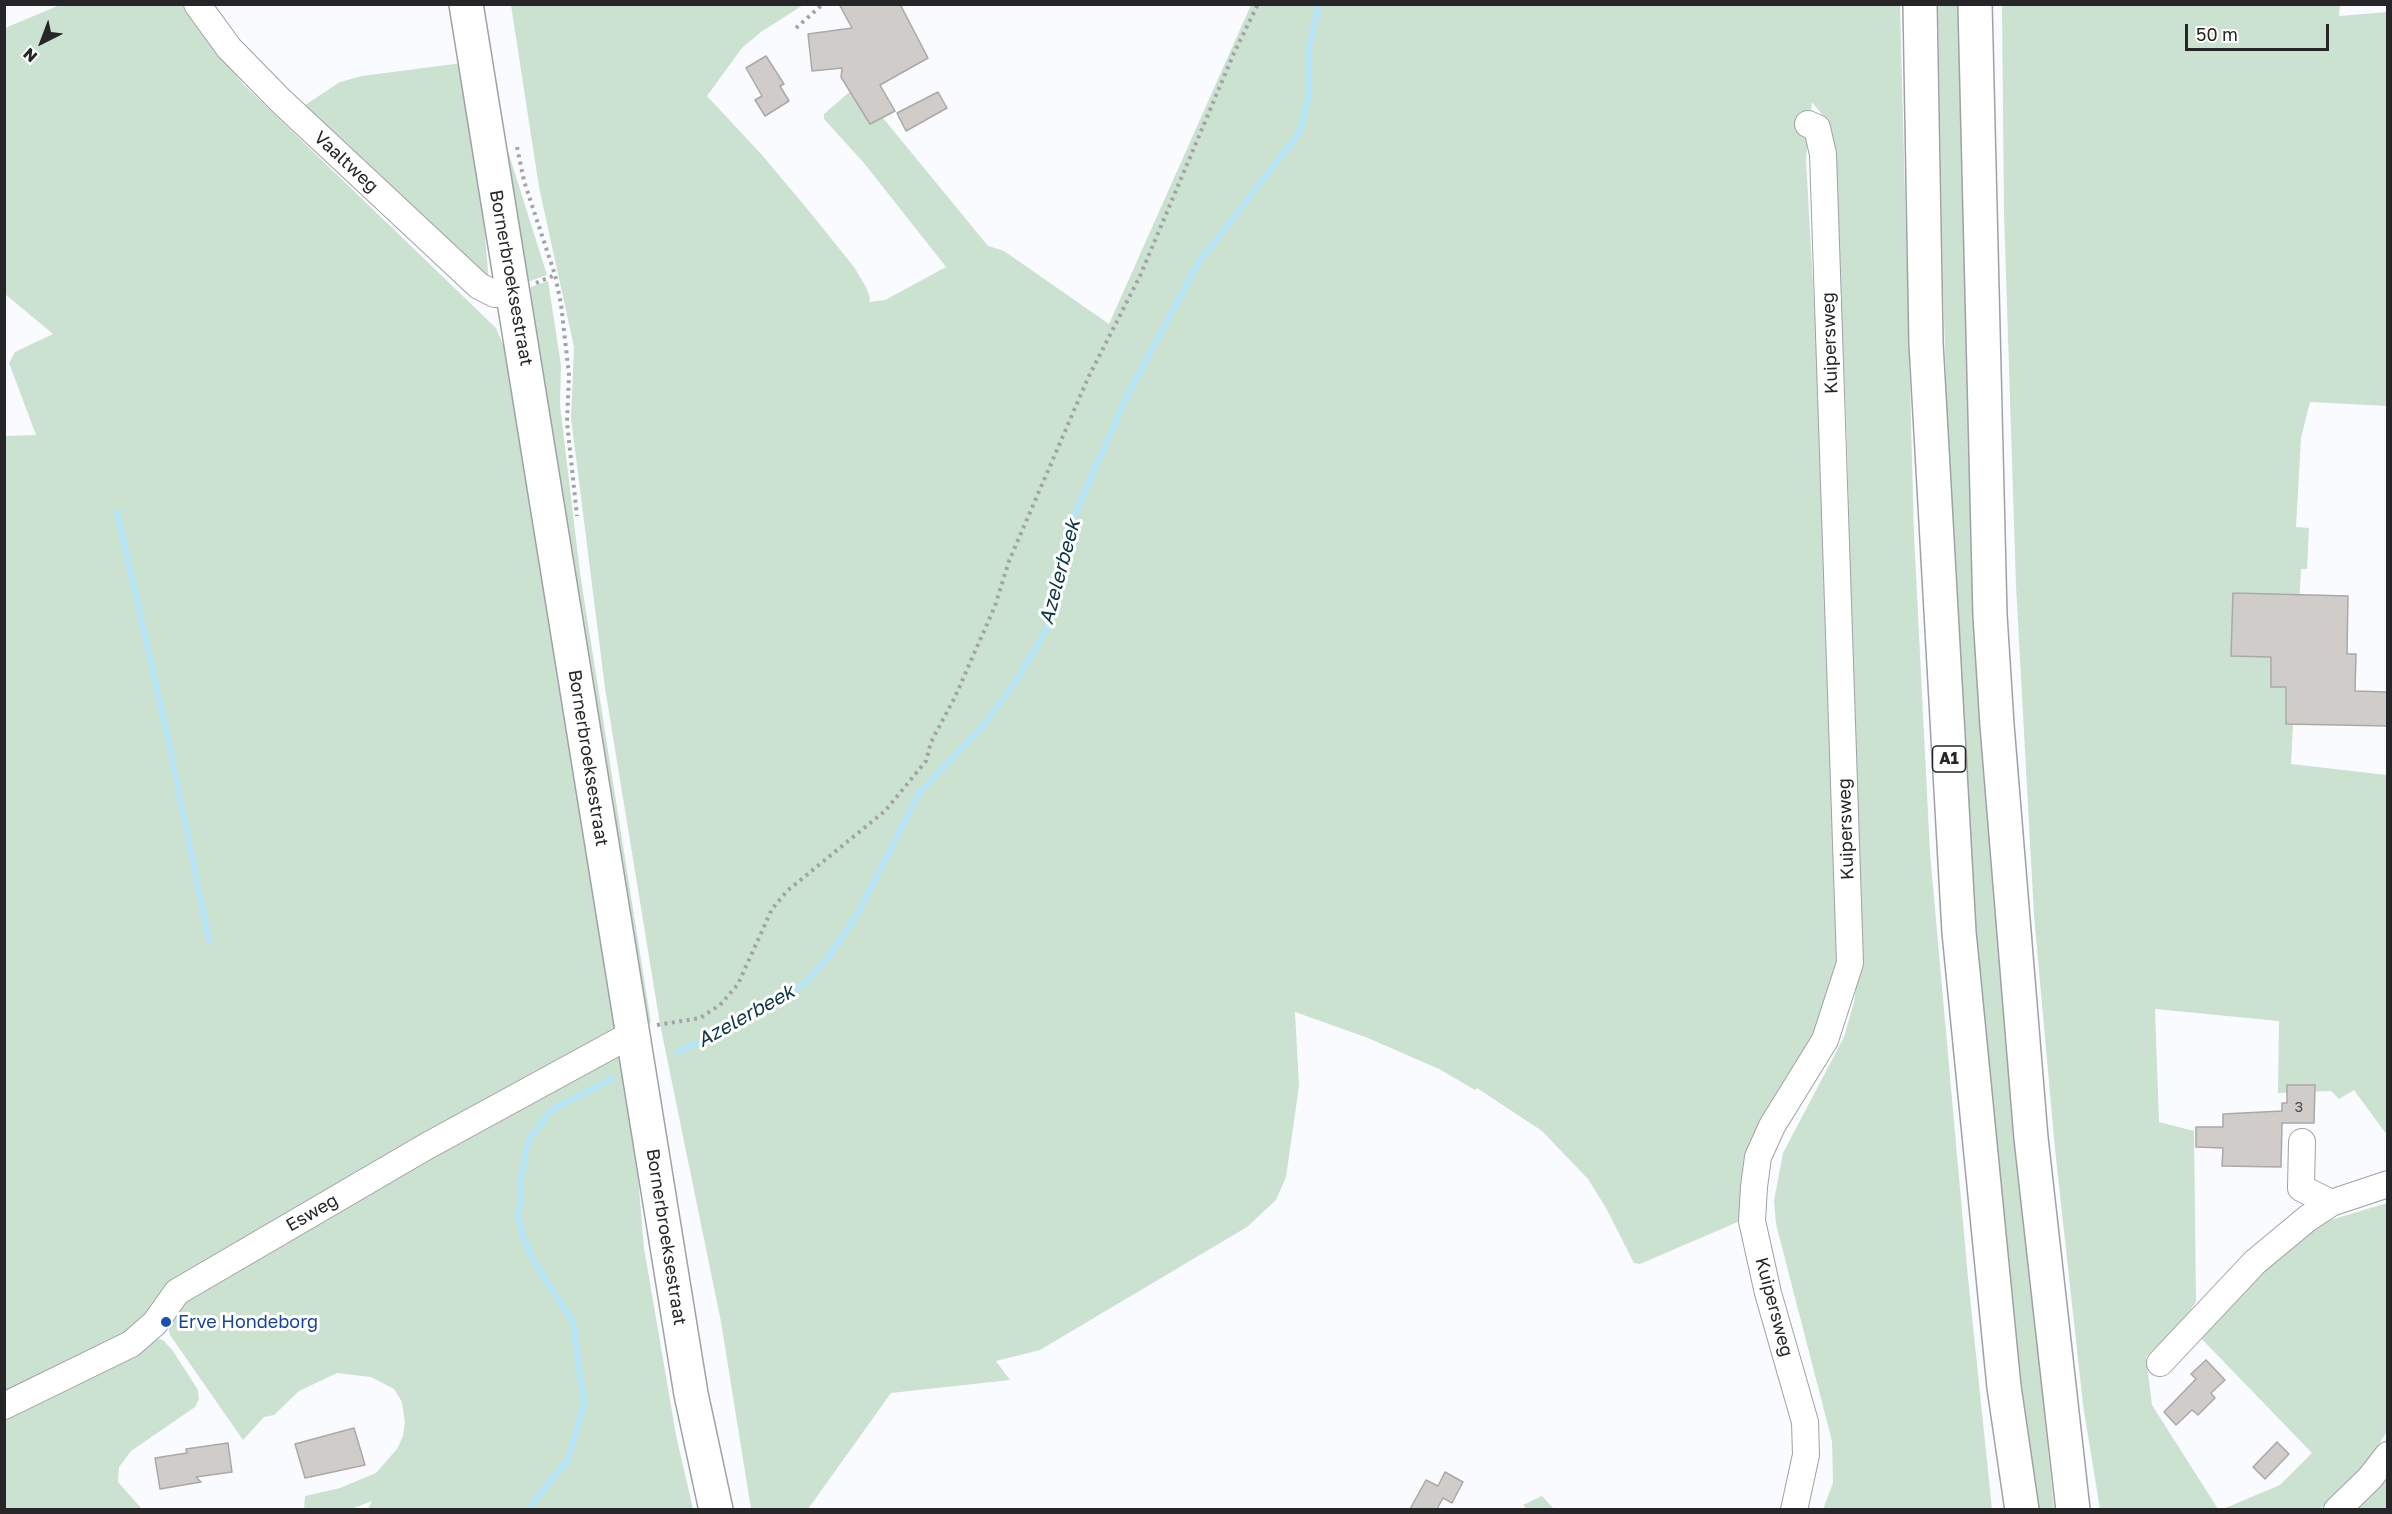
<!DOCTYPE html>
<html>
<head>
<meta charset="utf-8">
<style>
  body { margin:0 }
  #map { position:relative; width:2392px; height:1514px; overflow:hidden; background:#fafbff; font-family:"Golos Text",sans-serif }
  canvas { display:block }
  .frame { position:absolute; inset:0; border:6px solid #262628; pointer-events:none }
  .north { position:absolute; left:12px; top:12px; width:60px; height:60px; -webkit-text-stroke:4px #fff; paint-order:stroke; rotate:222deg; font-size:16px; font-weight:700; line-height:24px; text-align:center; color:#262628 }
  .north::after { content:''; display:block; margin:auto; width:21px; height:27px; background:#262628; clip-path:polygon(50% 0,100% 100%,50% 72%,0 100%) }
  .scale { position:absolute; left:2185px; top:24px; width:144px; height:27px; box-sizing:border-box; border:3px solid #262628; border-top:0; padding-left:8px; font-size:18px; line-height:21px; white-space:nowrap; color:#262628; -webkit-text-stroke:4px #fff; paint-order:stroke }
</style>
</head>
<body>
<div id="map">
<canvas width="2392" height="1514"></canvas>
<div class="frame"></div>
<div class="north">N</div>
<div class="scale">50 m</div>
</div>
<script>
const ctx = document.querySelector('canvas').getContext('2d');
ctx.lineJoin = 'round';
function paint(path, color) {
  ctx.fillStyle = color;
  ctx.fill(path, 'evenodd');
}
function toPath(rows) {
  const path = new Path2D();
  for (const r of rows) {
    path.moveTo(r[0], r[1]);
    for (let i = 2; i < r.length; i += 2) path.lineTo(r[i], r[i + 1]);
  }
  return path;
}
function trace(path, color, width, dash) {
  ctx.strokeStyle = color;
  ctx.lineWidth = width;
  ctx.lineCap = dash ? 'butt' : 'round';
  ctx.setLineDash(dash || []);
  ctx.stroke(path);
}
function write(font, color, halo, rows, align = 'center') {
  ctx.font = font + ' "Golos Text",sans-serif';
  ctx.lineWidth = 6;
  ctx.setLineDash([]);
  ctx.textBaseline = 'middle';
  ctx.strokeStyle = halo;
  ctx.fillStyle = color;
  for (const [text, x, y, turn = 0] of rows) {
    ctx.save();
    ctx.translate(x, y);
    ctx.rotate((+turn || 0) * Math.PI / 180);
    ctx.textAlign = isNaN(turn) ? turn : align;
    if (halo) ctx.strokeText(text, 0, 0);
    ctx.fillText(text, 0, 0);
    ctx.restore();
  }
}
const green = toPath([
  [2340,4,2339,16,2387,12,2387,406,2310,402,2301,438,2296,527,2309,528,2307,569,2301,569,2291,764,2387,775,2387,1135,2354,1090,2339,1099,2331,1091,2278,1093,2279,1021,2155,1009,2159,1122,2194,1131,2196,1302,2183,1320,2146,1357,2152,1405,2218,1509,2100,1509,2083,1405,2055,1149,2034,915,2016,586,2004,213,2002,5],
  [60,5,182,5,195,25,244,85,496,328,515,373,616,1031,145,1324,5,1400,4,436,36,435,9,363,15,352,53,334,5,294,5,28],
  [511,5,803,5,761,32,742,48,707,96,762,155,809,211,854,267,866,287,870,298,869,302,885,300,946,267,864,163,824,119,824,114,860,83,880,119,883,118,988,246,1004,251,1109,324,1251,5,1900,5,1914,535,1930,853,1968,1278,1992,1509,1823,1509,1833,1483,1832,1441,1776,1224,1774,1201,1783,1153,1844,1037,1854,1002,1859,967,1847,442,1835,160,1832,138,1824,117,1812,102,1806,160,1822,442,1832,807,1843,939,1832,1012,1748,1147,1741,1181,1740,1221,1640,1264,1634,1263,1606,1208,1588,1179,1542,1131,1477,1088,1475,1090,1439,1069,1368,1038,1295,1012,1299,1086,1286,1177,1276,1200,1247,1227,1040,1350,996,1361,1010,1380,891,1393,808,1509,751,1509,721,1322,660,1024,605,688,571,418,574,347,539,187],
  [1938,5,1962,5,1987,775,2006,1031,2054,1509,2036,1509,2027,1449,1984,1061,1954,642,1943,284],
  [462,63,479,164,489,283,305,105,340,82,362,76],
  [494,107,547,275,522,284],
  [548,281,561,365,560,405,580,573,651,1023,642,1027,523,290],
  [615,1055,626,1062,630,1079,644,1248,676,1435,693,1509,368,1509,372,1501,351,1509,304,1509,305,1496,340,1488,376,1473,397,1449,403,1436,405,1423,402,1402,394,1389,371,1377,337,1373,299,1391,274,1415,264,1417,243,1440,170,1335,167,1323,178,1296],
  [2387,1203,2387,1431,2371,1458,2347,1486,2320,1509,2223,1509,2280,1485,2312,1453,2196,1333,2274,1252,2317,1224],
  [155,1338,163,1340,173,1351,198,1390,199,1399,195,1407,131,1451,119,1467,118,1482,142,1509,5,1510,5,1415],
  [2387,1477,2387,1509,2358,1509],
  [1542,1496,1554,1509,1527,1509,1523,1505]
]);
const stream = toPath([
  [117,512,168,738,209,941],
  [678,1052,746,1020,805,983,830,955,859,911,919,793,982,727,1018,678,1048,627,1054,587,1068,529,1128,394,1198,263,1300,132,1308,97,1308,52,1319,4],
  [527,1510,568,1460,584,1404,573,1322,535,1263,523,1238,518,1214,521,1199,521,1177,528,1141,551,1110,612,1079]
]);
const building = toPath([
  [839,4,900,4,928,58,880,85,895,111,870,124,841,77,842,68,812,71,808,34,852,28,839,4],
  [766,56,784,84,780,86,789,101,765,116,755,100,762,96,746,68,766,56],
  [938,92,947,108,906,131,897,113,938,92],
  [2233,593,2348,596,2347,654,2356,654,2355,691,2388,692,2388,726,2286,724,2286,687,2271,687,2271,657,2231,656,2233,593],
  [2287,1085,2315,1085,2314,1123,2282,1123,2281,1167,2222,1166,2223,1148,2196,1147,2196,1127,2223,1127,2223,1114,2282,1111,2282,1103,2287,1103,2287,1085],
  [2206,1360,2225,1380,2211,1393,2215,1398,2198,1415,2192,1410,2176,1425,2164,1412,2196,1379,2191,1374,2206,1360],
  [354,1428,365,1465,305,1478,295,1444,354,1428],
  [2277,1442,2289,1454,2265,1479,2253,1467,2277,1442],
  [228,1443,232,1472,196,1477,201,1482,160,1489,155,1458,187,1453,186,1449,228,1443],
  [1445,1472,1463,1482,1452,1503,1443,1498,1437,1509,1410,1509,1426,1480,1438,1486,1445,1472]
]);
const path = toPath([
  [796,28,823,4],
  [517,147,524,181,555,275,561,304,569,375,567,422,577,516],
  [536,283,555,275],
  [657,1025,700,1018,720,1005,738,984,772,909,787,891,885,811,926,761,931,742,955,697,995,606,1009,561,1088,378,1140,276,1234,53,1258,4]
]);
const minor = toPath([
  [197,4,229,48,281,101,479,286,495,294,513,293],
  [2302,1142,2301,1188,2331,1203],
  [2160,1363,2255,1262,2308,1218,2331,1203,2388,1184],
  [4,1406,131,1344,155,1323,177,1292,427,1146,634,1033],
  [1794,1510,1806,1455,1805,1422,1768,1293,1752,1221,1754,1187,1758,1157,1772,1126,1825,1040,1850,963,1823,154,1817,128,1808,124],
  [2337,1510,2370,1478,2388,1455]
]);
const major = toPath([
  [466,4,691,1394,716,1510]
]);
const highway = toPath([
  [1920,4,1926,343,1959,932,2004,1387,2022,1510],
  [1975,4,1990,615,1997,725,2031,1138,2073,1510]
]);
const markers = [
  [166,1322,6,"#1a4fb4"]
];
const numberNames = [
  ["3",2299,1107]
];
const shields = [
  [1949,759,33]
];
const shieldNames = [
  ["A1",1949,759]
];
const streetNames = [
  ["Vaaltweg",346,162,43],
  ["Bornerbroeksestraat",511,278,80],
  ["Kuipersweg",1830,343,-92],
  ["Bornerbroeksestraat",588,758,81],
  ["Kuipersweg",1846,829,-92],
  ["Esweg",312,1213,-30],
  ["Bornerbroeksestraat",666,1237,81],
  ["Kuipersweg",1774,1307,75]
];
const transitNames = [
  ["Erve Hondeborg",178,1322]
];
const waterNames = [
  ["Azelerbeek",1060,572,-75],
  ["Azelerbeek",746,1016,-29]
];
paint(green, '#cae2cf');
trace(stream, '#b7e5f8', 6);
paint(building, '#d0ccca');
trace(building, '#aba8a5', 1.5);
trace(minor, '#a0a1a5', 28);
trace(major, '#a0a1a5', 36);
trace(highway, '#a0a1a5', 36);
trace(path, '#a3a3a7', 4, [3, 4.5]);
trace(minor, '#fff', 26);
trace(major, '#fff', 33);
trace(highway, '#fff', 33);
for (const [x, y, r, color] of markers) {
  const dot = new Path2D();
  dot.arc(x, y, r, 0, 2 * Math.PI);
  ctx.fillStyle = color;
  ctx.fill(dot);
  trace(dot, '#fff', 2);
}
write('15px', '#505050', null, numberNames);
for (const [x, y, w] of shields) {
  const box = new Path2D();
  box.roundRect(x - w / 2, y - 13, w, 26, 4.5);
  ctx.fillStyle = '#fff';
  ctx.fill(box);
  trace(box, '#262628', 1.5);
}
write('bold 16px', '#262628', null, shieldNames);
write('18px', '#262628', '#fff', streetNames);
write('18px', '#164399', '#fff', transitNames, 'left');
write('italic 20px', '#0d3644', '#fff', waterNames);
</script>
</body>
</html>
